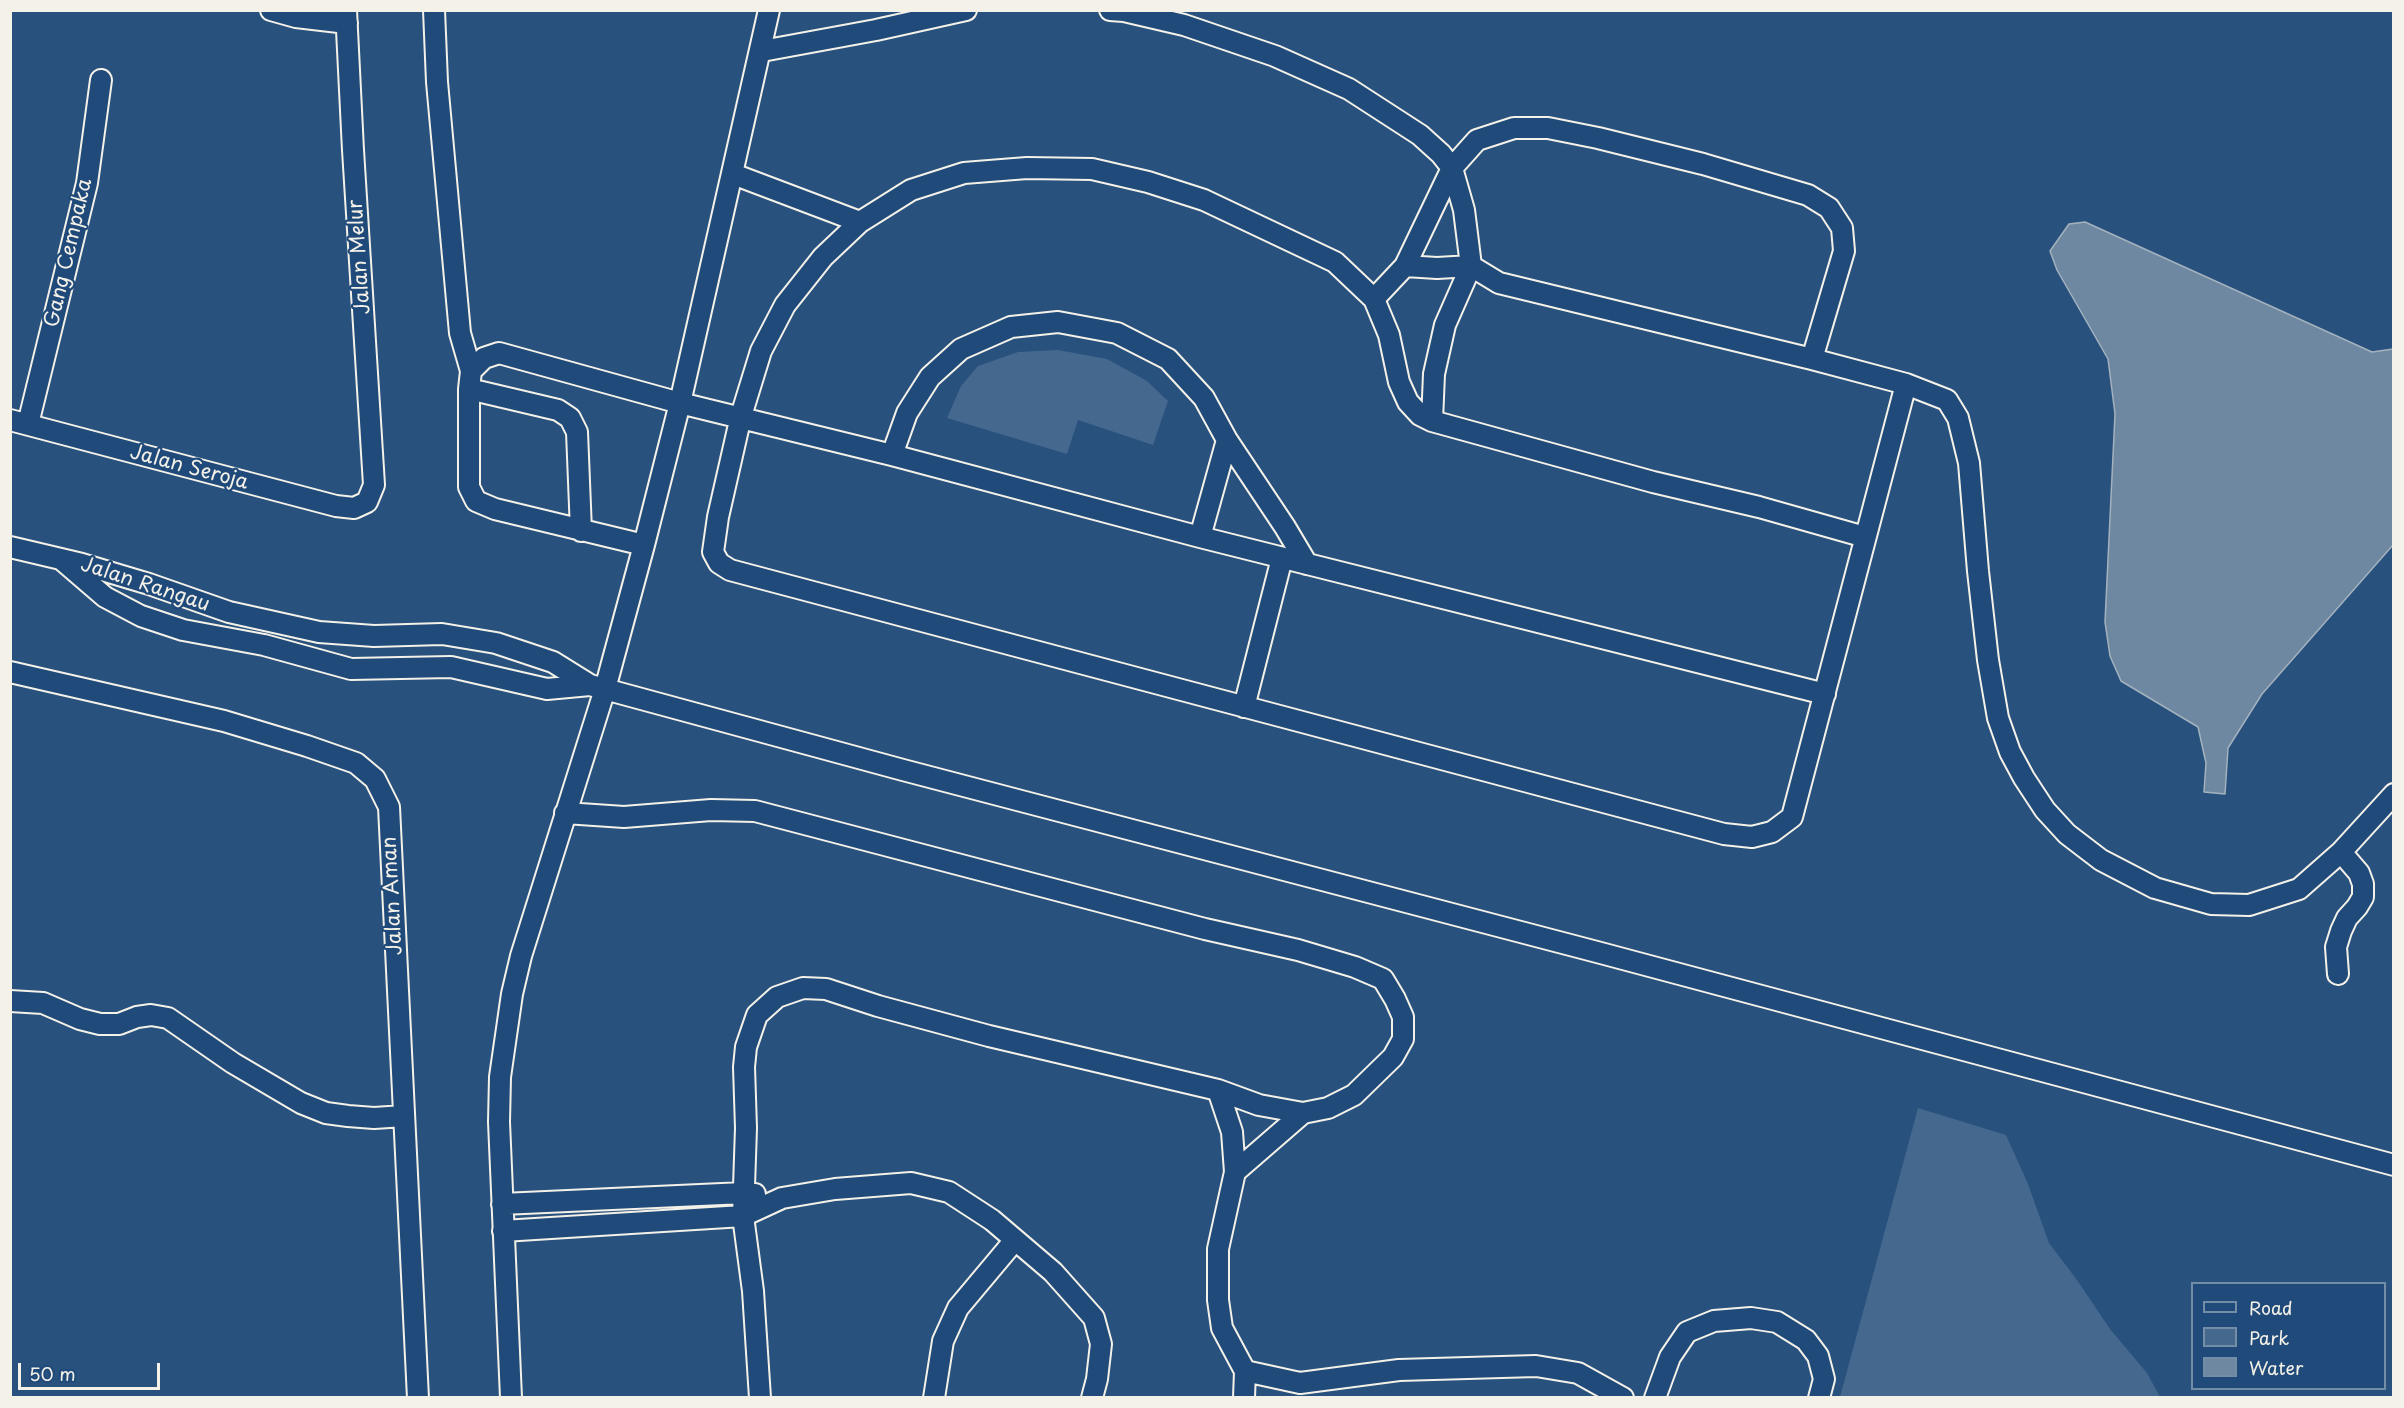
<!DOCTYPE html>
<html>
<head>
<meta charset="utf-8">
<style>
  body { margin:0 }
  #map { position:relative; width:2404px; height:1408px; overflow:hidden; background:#28517e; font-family:"Playpen Sans",sans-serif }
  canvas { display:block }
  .frame { position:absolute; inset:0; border:12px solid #f4f1e8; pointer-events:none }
  .legend { position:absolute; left:2191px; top:1282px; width:195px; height:108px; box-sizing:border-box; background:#1f4a7a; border:2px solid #748da6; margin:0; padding:8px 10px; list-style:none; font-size:18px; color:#f4f1e8 }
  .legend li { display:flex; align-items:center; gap:12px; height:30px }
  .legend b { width:30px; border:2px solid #748da6 }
  .scale { position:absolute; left:18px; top:1363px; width:142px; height:27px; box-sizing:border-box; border:3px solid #f4f1e8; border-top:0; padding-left:8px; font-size:18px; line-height:21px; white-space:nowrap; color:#f4f1e8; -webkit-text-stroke:4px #1f4a7a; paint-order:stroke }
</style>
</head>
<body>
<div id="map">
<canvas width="2404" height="1408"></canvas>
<div class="frame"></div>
<ul class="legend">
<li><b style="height:8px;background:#1f4a7a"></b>Road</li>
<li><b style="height:16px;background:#45688e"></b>Park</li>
<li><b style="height:16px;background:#6e88a2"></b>Water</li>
</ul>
<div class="scale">50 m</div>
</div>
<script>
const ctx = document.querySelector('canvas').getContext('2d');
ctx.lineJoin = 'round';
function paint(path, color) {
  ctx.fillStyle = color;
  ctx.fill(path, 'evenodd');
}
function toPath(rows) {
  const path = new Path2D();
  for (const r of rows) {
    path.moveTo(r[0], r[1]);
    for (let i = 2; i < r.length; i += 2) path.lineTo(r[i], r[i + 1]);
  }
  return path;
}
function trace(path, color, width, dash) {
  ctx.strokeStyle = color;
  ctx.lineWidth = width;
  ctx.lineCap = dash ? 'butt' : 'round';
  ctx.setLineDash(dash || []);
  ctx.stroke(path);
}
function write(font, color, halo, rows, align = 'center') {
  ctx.font = font + ' "Playpen Sans",sans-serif';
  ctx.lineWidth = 4.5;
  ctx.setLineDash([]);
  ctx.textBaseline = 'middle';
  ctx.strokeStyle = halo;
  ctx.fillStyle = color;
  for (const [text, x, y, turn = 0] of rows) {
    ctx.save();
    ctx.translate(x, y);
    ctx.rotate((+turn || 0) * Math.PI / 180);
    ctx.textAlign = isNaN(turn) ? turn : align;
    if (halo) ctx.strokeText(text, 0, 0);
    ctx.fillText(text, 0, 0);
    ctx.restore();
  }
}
const green = toPath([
  [1058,350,1107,359,1147,381,1168,401,1153,445,1078,420,1067,454,947,418,961,386,978,366,1018,352],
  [1918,1108,2006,1135,2028,1184,2049,1243,2077,1280,2110,1329,2147,1373,2160,1397,1840,1397]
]);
const water = toPath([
  [2085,222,2372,352,2393,349,2393,545,2262,694,2228,748,2225,794,2204,792,2206,763,2198,727,2121,681,2110,656,2105,622,2115,414,2108,359,2057,270,2050,251,2069,224,2085,222]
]);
const minor = toPath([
  [271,10,296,17,347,23],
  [434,10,437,82,460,333,471,371],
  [1110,10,1124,11,1184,25,1275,56,1349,89,1420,135,1441,154,1452,168,1464,210,1471,266,1499,283,1812,359,1906,384,1792,817,1772,832,1752,837,1724,834,730,570,719,563,713,552,718,517,741,416,761,351,785,305,823,257,860,222,911,190,964,173,1027,168,1092,169,1148,182,1204,200,1335,262,1374,299,1389,335,1399,382,1408,402,1420,415,1432,421,1653,482,1759,507,1865,537],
  [762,51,876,30,966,10],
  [733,174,860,222],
  [1405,266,1437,268,1471,266,1445,325,1434,374,1432,421],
  [1374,299,1405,266,1452,168,1477,140,1514,128,1548,128,1598,138,1703,164,1808,195,1829,208,1842,228,1844,251,1812,359],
  [1906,384,1947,400,1958,418,1969,463,1978,571,1988,660,1998,718,2010,752,2024,778,2045,810,2067,834,2101,860,2155,888,2211,904,2249,905,2299,889,2341,852,2394,794],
  [469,389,558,410,570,418,577,432,581,531],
  [10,420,336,506,354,508,367,502,374,485,353,150,346,10],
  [28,424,87,183,101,80],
  [892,455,907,413,930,377,961,349,1011,327,1058,322,1117,333,1168,359,1204,398,1227,440,1285,527,1307,564],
  [1200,537,1227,440],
  [644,545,495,509,476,501,469,487,469,389,471,371,484,358,499,353,680,403,892,455,1200,537,1825,694],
  [10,547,82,564,149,584,229,612,319,632,374,636,442,634,496,643,553,662,590,685,903,770,1597,952,2394,1165],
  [62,560,105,597,141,616,183,630,264,645,351,669,451,667,547,689,590,685],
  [10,672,224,721,307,746,356,763,375,779,389,807,418,1398],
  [1244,707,1282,558],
  [565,813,624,817,711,810,755,811,1205,929,1298,950,1355,967,1383,979,1395,999,1403,1017,1403,1039,1393,1057,1354,1095,1328,1108,1303,1113,1235,1172],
  [2338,974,2336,947,2341,931,2347,918,2357,907,2363,897,2363,884,2359,873,2341,852],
  [10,1001,43,1003,80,1019,100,1024,119,1024,137,1017,151,1015,168,1018,233,1063,301,1103,326,1113,348,1116,374,1118,404,1116],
  [1218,1090,1232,1132,1235,1172,1218,1249,1218,1300,1222,1328,1245,1371,1244,1398],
  [502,1204,744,1193,755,1194],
  [503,1231,743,1216,782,1198,835,1189,911,1183,949,1192,992,1220,1053,1272,1094,1318,1101,1344,1097,1379,1092,1398],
  [1245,1371,1300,1383,1399,1370,1536,1366,1578,1373,1623,1398],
  [511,1398,499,1122,500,1077,512,994,521,956,605,689,644,545,680,403,769,10],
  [760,1398,753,1291,743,1216,746,1128,744,1067,746,1047,757,1015,777,997,803,988,826,989,878,1006,989,1036,1218,1090,1259,1105,1303,1113],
  [934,1398,943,1341,958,1308,1015,1240],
  [1655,1398,1670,1357,1687,1332,1714,1321,1751,1318,1777,1322,1806,1340,1818,1356,1824,1379,1819,1398]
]);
const streetNames = [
  ["Gang Cempaka",69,253,-77],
  ["Jalan Melur",360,257,-94],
  ["Jalan Seroja",189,468,15],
  ["Jalan Rangau",145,585,18],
  ["Jalan Aman",393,896,-93]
];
paint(green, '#45688e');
paint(water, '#6e88a2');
trace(water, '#a4b2be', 1.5);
trace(minor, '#f4f1e8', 24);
trace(minor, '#1f4a7a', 20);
write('20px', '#f4f1e8', '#1f4a7a', streetNames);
</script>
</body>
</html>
